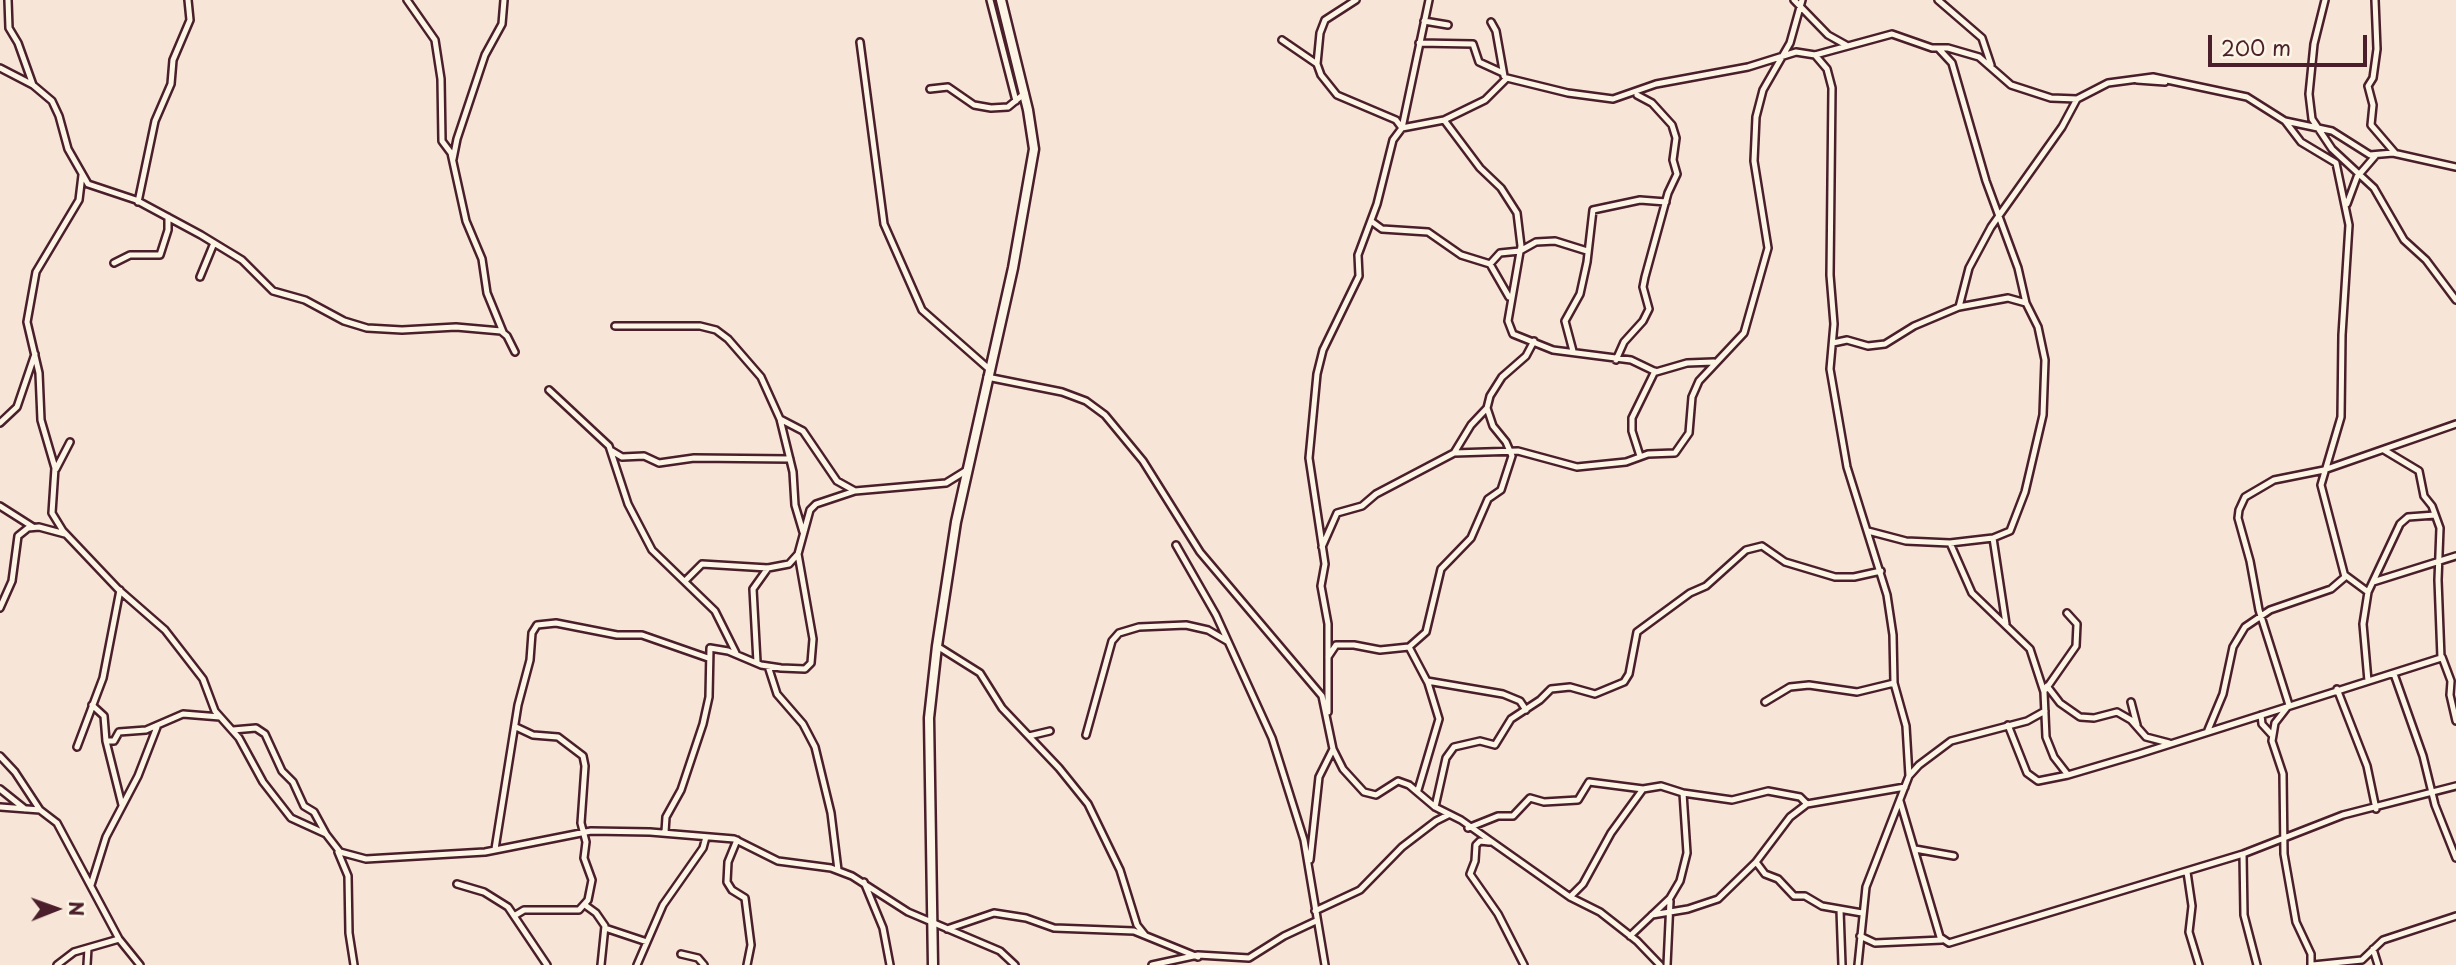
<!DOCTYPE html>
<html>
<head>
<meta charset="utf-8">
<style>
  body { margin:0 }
  #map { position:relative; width:2456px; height:965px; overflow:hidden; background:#f7e6d7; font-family:"Playpen Sans",sans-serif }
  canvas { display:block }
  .north { position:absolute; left:21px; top:874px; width:70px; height:70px; -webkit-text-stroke:5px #fcf5e5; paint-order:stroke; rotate:89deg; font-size:19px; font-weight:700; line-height:28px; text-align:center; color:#4a1f2b }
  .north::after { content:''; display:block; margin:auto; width:24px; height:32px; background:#4a1f2b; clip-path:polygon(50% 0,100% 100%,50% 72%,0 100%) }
  .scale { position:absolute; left:2208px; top:35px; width:159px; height:32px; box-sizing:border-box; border:4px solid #4a1f2b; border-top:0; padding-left:9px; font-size:21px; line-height:24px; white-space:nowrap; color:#4a1f2b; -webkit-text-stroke:5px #fcf5e5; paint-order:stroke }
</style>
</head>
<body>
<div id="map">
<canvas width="2456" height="965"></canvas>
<div class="north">N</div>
<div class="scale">200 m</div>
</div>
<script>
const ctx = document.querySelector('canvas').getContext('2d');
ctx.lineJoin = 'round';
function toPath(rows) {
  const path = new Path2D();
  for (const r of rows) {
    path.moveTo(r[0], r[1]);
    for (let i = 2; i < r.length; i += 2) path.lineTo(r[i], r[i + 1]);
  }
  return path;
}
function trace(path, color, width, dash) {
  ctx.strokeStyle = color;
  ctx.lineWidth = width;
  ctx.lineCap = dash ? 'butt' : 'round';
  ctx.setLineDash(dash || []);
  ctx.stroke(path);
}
const minor = toPath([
  [8,0,9,28,18,43,33,85],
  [407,0,435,40,441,79,442,141,451,153,466,221,482,259,487,293,503,332],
  [990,0,1016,101],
  [1794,0,1828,35,1846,45],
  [1938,0,1982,38,1991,65],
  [2325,0,2314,44,2309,94,2312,119,2332,149,2374,188,2404,240,2426,260,2456,300],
  [2375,0,2377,49,2373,78,2368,86,2373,105,2371,125,2395,153],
  [1424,21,1448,25],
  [1491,22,1496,31,1504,76],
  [1282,40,1317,64,1321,75,1337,95,1396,120,1402,128,1444,120,1485,100,1507,78,1568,93,1613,99,1656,84,1748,67,1796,52,1815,55,1892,34,1932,48,1948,48,1979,57,2011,85,2051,98,2077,99,2108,83,2153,77,2247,97,2285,121,2332,131,2370,155,2393,153,2456,167],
  [860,42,884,224,922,310,989,369],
  [1419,43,1473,44,1479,62,1503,73],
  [1815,55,1827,69,1832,88,1830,275,1834,324,1830,369,1847,467,1887,595,1893,635,1894,683,1906,726,1909,776],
  [1317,64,1320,33,1325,20,1356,0],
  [0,68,33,85,52,101,59,116,68,149,88,184,136,200,201,235,242,260,273,291,305,300,344,321,367,328,402,330,456,327,501,331,507,336,515,352],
  [2137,80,2165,82],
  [930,89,948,87,974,105,991,108,1008,107,1025,93],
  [1444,120,1480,168,1501,188,1517,213,1521,246,1508,321,1513,334,1553,350,1631,360,1656,372,1687,363,1714,362],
  [453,159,457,139,485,55,502,24,504,0],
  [82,175,79,200,36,272,27,322,39,373,41,420,55,468,52,513,63,531,118,589,165,630,203,679,215,711,239,738,263,782,291,818,326,834,340,852,366,859,485,852,591,831,650,832,734,839,778,861,831,868,852,876,908,912,1000,951,1015,965],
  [138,202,155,121,171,84,173,60,190,20,188,0],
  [2347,204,2357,177,2376,155],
  [1371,221,1382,229,1428,232,1461,255,1490,264,1509,297],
  [114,263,130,255,160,255,168,230,168,217],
  [1490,264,1500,253,1520,251,1536,242,1555,241,1587,251],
  [200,277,214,243],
  [1959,307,1969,268,1991,227,2062,127,2077,99],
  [615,326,700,326,716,330,728,339,761,377,780,419,793,472,795,505,803,532],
  [1833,343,1847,340,1868,346,1885,344,1914,326,1959,307,2008,298,2026,303],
  [1573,351,1565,321,1580,294,1587,262,1593,210,1640,200,1666,202],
  [1616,360,1624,342,1643,321,1649,309,1643,287,1645,277,1668,193,1677,174,1673,160,1676,138,1672,125,1652,103,1637,95],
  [987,377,1062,392,1086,401,1105,415,1143,461,1200,552,1322,696,1333,749,1343,769,1364,792,1376,795,1398,781,1409,785,1435,807,1461,820,1570,897,1600,912,1637,941,1660,965],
  [549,390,609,446,628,504,652,550,715,611,736,653],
  [780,419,803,431,837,481,855,491],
  [0,423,17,407,35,354],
  [612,451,622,457,644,456,659,463,694,458,790,459],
  [1454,453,1471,425,1487,408,1490,396,1502,377,1526,356,1534,341],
  [1640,456,1632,431,1632,418,1655,371],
  [56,469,70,442],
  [0,506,33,527],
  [1868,531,1906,541,1950,543,1993,538,2010,531,2025,492,2043,415,2045,360,2038,327,2026,303,2018,268,1986,181,1952,63,1939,49],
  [1993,538,2006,624],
  [1950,543,1972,593,2030,649,2044,692,2046,737,2054,757,2068,775],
  [1176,545,1216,615,1272,738,1304,840,1325,965],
  [1322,547,1337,513,1362,506,1376,494,1454,453,1518,451,1577,467,1626,462,1648,454,1675,453,1689,433,1692,397,1699,381,1744,333,1768,248,1754,161,1756,117,1763,90,1790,43,1802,0],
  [2345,575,2368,592],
  [685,581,702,564,768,568,789,564,798,554,810,510,816,504,855,491,946,483,967,470],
  [2373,582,2456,556],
  [0,608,12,581,18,536,28,528,39,527,65,534],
  [937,646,980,673,1002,708,1059,768,1088,804,1120,870,1137,925,1145,935],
  [1409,647,1428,683,1439,719,1418,790],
  [1328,657,1336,645,1354,645,1380,650,1409,647,1426,632,1441,569,1471,538,1488,499,1501,490,1512,456,1506,442,1493,426,1487,408],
  [2442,657,2451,681,2450,695,2456,721],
  [757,662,753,589,768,568],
  [768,666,777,694,803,724,815,747,831,813,838,870],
  [2394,674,2423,756,2435,805,2456,858],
  [1427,681,1503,694,1520,701,1526,710],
  [2368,681,2363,624,2368,592,2400,524,2408,517,2435,515],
  [2047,686,2060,703,2080,717,2094,718,2117,712,2131,720,2146,737,2169,743],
  [2046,689,2076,646,2077,624,2067,613],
  [2337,689,2367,766,2376,809],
  [1765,702,1790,687,1809,685,1857,692,1894,683],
  [2131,702,2137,725],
  [92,705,104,716,106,741,122,805],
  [1328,712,1328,624,1321,586,1325,564,1309,458,1317,374,1323,350,1359,276,1358,255,1377,204,1393,140,1402,128,1429,0],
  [2261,715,2262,724,2272,735],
  [2008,725,2027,773,2038,781,2068,775,2139,754,2441,658,2438,580,2440,528,2432,506,2424,496,2419,471,2384,450],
  [233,730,256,728,265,734,282,771,293,782,304,806,314,812,326,834],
  [2208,730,2223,694,2233,647,2245,627,2270,610,2331,589,2345,577,2321,485,2341,417,2342,335,2349,225,2336,163,2301,142,2285,121],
  [1086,735,1112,641,1119,633,1139,627,1186,625,1208,630,1227,641],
  [1029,736,1050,731],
  [106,741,114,741,119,732,146,730,183,714,220,717],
  [77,747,103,678,120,590],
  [0,756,15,772,40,810,57,823,119,939,140,965],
  [0,789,25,809],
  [1900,801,1940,937,1949,943,2243,854,2343,815,2456,786],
  [0,807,40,810],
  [1435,807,1446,758,1454,747,1480,741,1495,745,1511,719,1540,700,1551,689,1570,687,1595,694,1624,682,1629,674,1637,632,1690,593,1706,586,1746,550,1762,546,1785,562,1835,577,1854,577,1881,571],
  [1468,828,1498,816,1513,816,1530,798,1544,802,1578,800,1589,782,1643,789],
  [665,832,666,817,681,790,703,724,709,697,710,648,728,651,761,665,781,668,805,669,811,663,813,639,798,554],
  [737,840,728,862,727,882,732,890,745,898,751,945,747,965],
  [1489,842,1480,841,1476,845,1475,861,1470,874,1498,914,1524,965],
  [495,849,518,705,530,660,532,633,537,625,556,623,617,635,642,635,708,658],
  [1915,849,1954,856],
  [338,852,348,876,349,933,354,965],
  [2243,854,2244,915,2257,965],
  [1310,860,1319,777,1333,749],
  [1756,862,1765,874,1778,879,1794,896,1805,896,1822,906,1862,913],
  [2187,872,2192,906,2189,932,2199,965],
  [864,882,883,928,890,965],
  [457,884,484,892,508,907,547,965],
  [91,885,106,837,138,776,157,727],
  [1570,897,1583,884,1611,833,1643,789,1661,786,1683,793,1732,800,1768,791,1800,797,1807,804],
  [585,905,596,913,605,926,601,965],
  [1840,910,1842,965],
  [1315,911,1360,890,1402,847,1436,821,1448,815],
  [1652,915,1688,909,1718,899,1756,862,1790,817,1807,804,1905,787],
  [514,916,524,910,579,910,588,900,592,880,584,858,586,842,581,823,585,766,583,756,558,737,533,735,516,727],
  [605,928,647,942],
  [947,929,994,913,1026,918,1054,928,1134,931,1198,957],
  [1630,936,1670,898,1680,881,1687,853,1683,793],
  [1860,936,1875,943,1942,940],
  [2373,949,2378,965],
  [681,954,698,958,704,965],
  [57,965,74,952,119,939],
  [87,965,88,948],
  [637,965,663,905,703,848,706,837],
  [1152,965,1198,955,1249,958,1284,936,1316,921],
  [1667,965,1670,901],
  [1858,965,1866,887,1909,776,1919,765,1951,741,2027,721,2045,711],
  [2311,965,2311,954,2296,922,2284,854,2283,774,2272,741,2275,723,2289,705,2259,610,2250,561,2238,518,2239,510,2245,497,2274,480,2324,470,2456,424],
  [2313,965,2362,960,2383,940,2456,916]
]);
const secondary = toPath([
  [933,965,929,718,937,646,956,522,1013,268,1034,149,1028,110,1001,0]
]);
trace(minor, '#4a1f2b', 10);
trace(secondary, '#4a1f2b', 13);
trace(minor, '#fcf5e5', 5);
trace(secondary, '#fcf5e5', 8);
</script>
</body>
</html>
